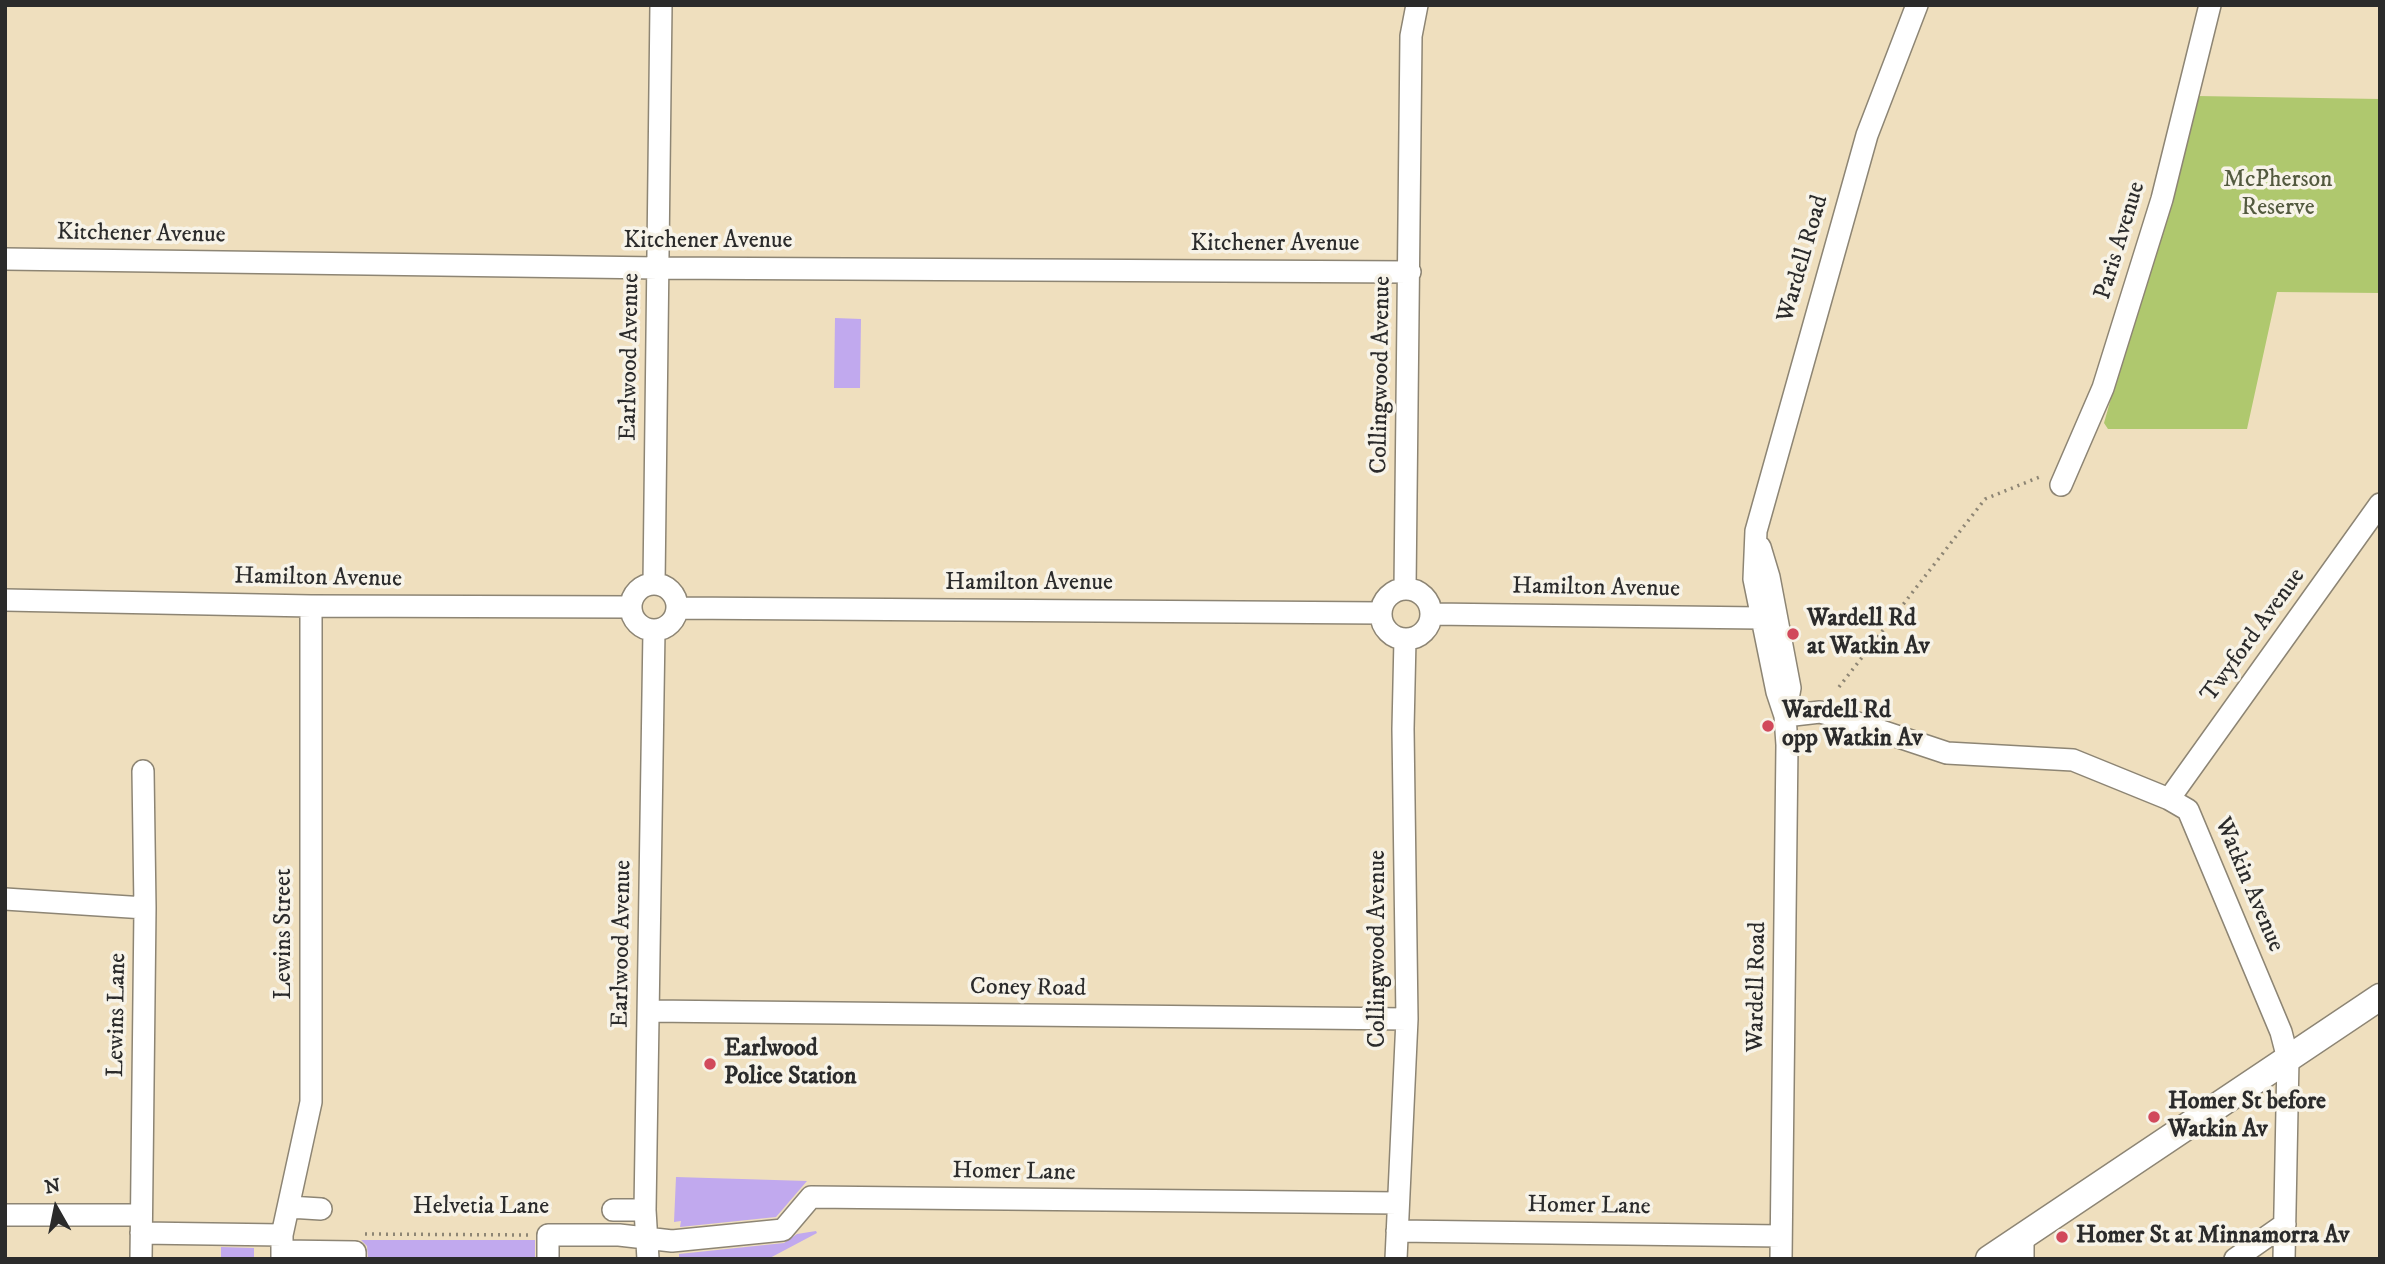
<!DOCTYPE html>
<html>
<head>
<meta charset="utf-8">
<style>
  body { margin:0 }
  #map { position:relative; width:2385px; height:1264px; overflow:hidden; background:#efdfbe; font-family:"IM FELL DW Pica",serif }
  canvas { display:block }
  .frame { position:absolute; inset:0; border:7px solid #2b2b2b; pointer-events:none }
  .north { position:absolute; left:21px; top:1173px; width:70px; height:70px; -webkit-text-stroke:5px #f7f3e8; paint-order:stroke; rotate:351deg; font-size:19px; font-weight:700; line-height:28px; text-align:center; color:#2b2b2b }
  .north::after { content:''; display:block; margin:auto; width:24px; height:32px; background:#2b2b2b; clip-path:polygon(50% 0,100% 100%,50% 72%,0 100%) }
</style>
</head>
<body>
<div id="map">
<canvas width="2385" height="1264"></canvas>
<div class="frame"></div>
<div class="north">N</div>
</div>
<script>
const ctx = document.querySelector('canvas').getContext('2d');
ctx.lineJoin = 'round';
function paint(path, color) {
  ctx.fillStyle = color;
  ctx.fill(path, 'evenodd');
}
function toPath(rows) {
  const path = new Path2D();
  for (const r of rows) {
    if (r.length === 3) {
      path.moveTo(r[0] + r[2], r[1]);
      path.arc(r[0], r[1], r[2], 0, 2 * Math.PI);
      continue;
    }
    path.moveTo(r[0], r[1]);
    for (let i = 2; i < r.length; i += 2) path.lineTo(r[i], r[i + 1]);
  }
  return path;
}
function trace(path, color, width, dash) {
  ctx.strokeStyle = color;
  ctx.lineWidth = width;
  ctx.lineCap = dash ? 'butt' : 'round';
  ctx.setLineDash(dash || []);
  ctx.stroke(path);
}
function write(font, color, halo, rows, align = 'center') {
  ctx.font = font + ' "IM FELL DW Pica",serif';
  ctx.lineWidth = 7;
  ctx.setLineDash([]);
  ctx.textBaseline = 'middle';
  ctx.strokeStyle = halo;
  ctx.fillStyle = color;
  for (const [text, x, y, turn = 0] of rows) {
    ctx.save();
    ctx.translate(x, y);
    ctx.rotate((+turn || 0) * Math.PI / 180);
    ctx.textAlign = isNaN(turn) ? turn : align;
    if (halo) ctx.strokeText(text, 0, 0);
    ctx.fillText(text, 0, 0);
    ctx.restore();
  }
}
const green = toPath([
  [2197,96,2380,99,2380,293,2277,292,2247,429,2108,429,2104,423]
]);
const building = toPath([
  [835,318,861,319,860,388,834,388],
  [676,1177,807,1181,776,1217,680,1227,681,1221,674,1222],
  [816,1231,817,1233,768,1259,679,1259,679,1254,784,1243,797,1234],
  [361,1240,535,1240,535,1259,368,1259,367,1246],
  [221,1247,254,1248,254,1259,221,1259]
]);
const path = toPath([
  [1839,687,1985,499,2042,476],
  [365,1234,528,1235]
]);
const minor = toPath([
  [5,259,658,268,1410,272],
  [2061,485,2103,388,2162,199,2210,5],
  [1760,547,1769,577,1790,688,1785,716,1787,745,1781,1259],
  [654,584,661,5],
  [654,607,23],
  [1405,589,1411,36,1417,5],
  [1406,614,25],
  [5,600,311,606,631,607],
  [677,608,1381,613],
  [1431,614,1760,618],
  [1785,716,1820,712,1836,716,1947,753,2073,760,2169,799,2188,810,2281,1032,2288,1059,2284,1259],
  [1785,716,1777,692,1754,579,1756,531,1867,135,1917,5],
  [2169,799,2380,504],
  [5,899,145,908],
  [649,1011,1407,1019],
  [289,1207,321,1209],
  [613,1210,645,1210],
  [5,1215,141,1215],
  [1397,1231,1781,1236],
  [141,1233,282,1235],
  [282,1251,355,1252,355,1259],
  [141,1259,145,908,143,771],
  [282,1259,282,1235,311,1102,311,606],
  [548,1259,548,1235,619,1235,672,1241,783,1230,811,1197,1398,1203],
  [648,1259,645,1210,654,630],
  [1396,1259,1407,1019,1403,729,1405,639],
  [2023,1259,2023,1235],
  [2235,1259,2285,1224]
]);
const major = toPath([
  [1989,1259,2380,997]
]);
const markers = [
  [1793,634,7,"#d1495b"],
  [1768,726,7,"#d1495b"],
  [710,1064,7,"#d1495b"],
  [2154,1117,7,"#d1495b"],
  [2062,1237,7,"#d1495b"]
];
const parkNames = [
  ["McPherson",2278,181],
  ["Reserve",2278,209]
];
const streetNames = [
  ["Kitchener Avenue",141,235,1],
  ["Paris Avenue",2121,241,-73],
  ["Kitchener Avenue",708,242],
  ["Kitchener Avenue",1275,245],
  ["Wardell Road",1804,259,-74],
  ["Earlwood Avenue",631,357,-89],
  ["Collingwood Avenue",1382,375,-89],
  ["Hamilton Avenue",318,579,1],
  ["Hamilton Avenue",1029,584],
  ["Hamilton Avenue",1596,589,1],
  ["Twyford Avenue",2254,636,-54],
  ["Watkin Avenue",2248,885,67],
  ["Lewins Street",285,934,-90],
  ["Earlwood Avenue",623,944,-89],
  ["Collingwood Avenue",1379,949,-90],
  ["Wardell Road",1758,987,-89],
  ["Coney Road",1028,989,1],
  ["Lewins Lane",118,1015,-89],
  ["Homer Lane",1014,1173,1],
  ["Homer Lane",1589,1207,1],
  ["Helvetia Lane",481,1208]
];
const poiNames = [
  ["Wardell Rd",1807,620],
  ["at Watkin Av",1807,648],
  ["Wardell Rd",1782,712],
  ["opp Watkin Av",1782,740],
  ["Earlwood",724,1050],
  ["Police Station",724,1078],
  ["Homer St before",2168,1103],
  ["Watkin Av",2168,1131],
  ["Homer St at Minnamorra Av",2076,1237]
];
paint(green, '#afc86e');
paint(building, '#c1a9ee');
trace(minor, '#8d8574', 24);
trace(major, '#8d8574', 29);
trace(path, '#8d8574', 3.5, [2, 5]);
trace(minor, '#fff', 21);
trace(major, '#fff', 26);
for (const [x, y, r, color] of markers) {
  const dot = new Path2D();
  dot.arc(x, y, r, 0, 2 * Math.PI);
  ctx.fillStyle = color;
  ctx.fill(dot);
  trace(dot, '#f7f3e8', 2.5);
}
write('24px', '#535a3f', '#f7f3e8', parkNames);
write('24px', '#2b2b2b', '#f7f3e8', streetNames);
write('bold 24px', '#2b2b2b', '#f7f3e8', poiNames, 'left');
</script>
</body>
</html>
